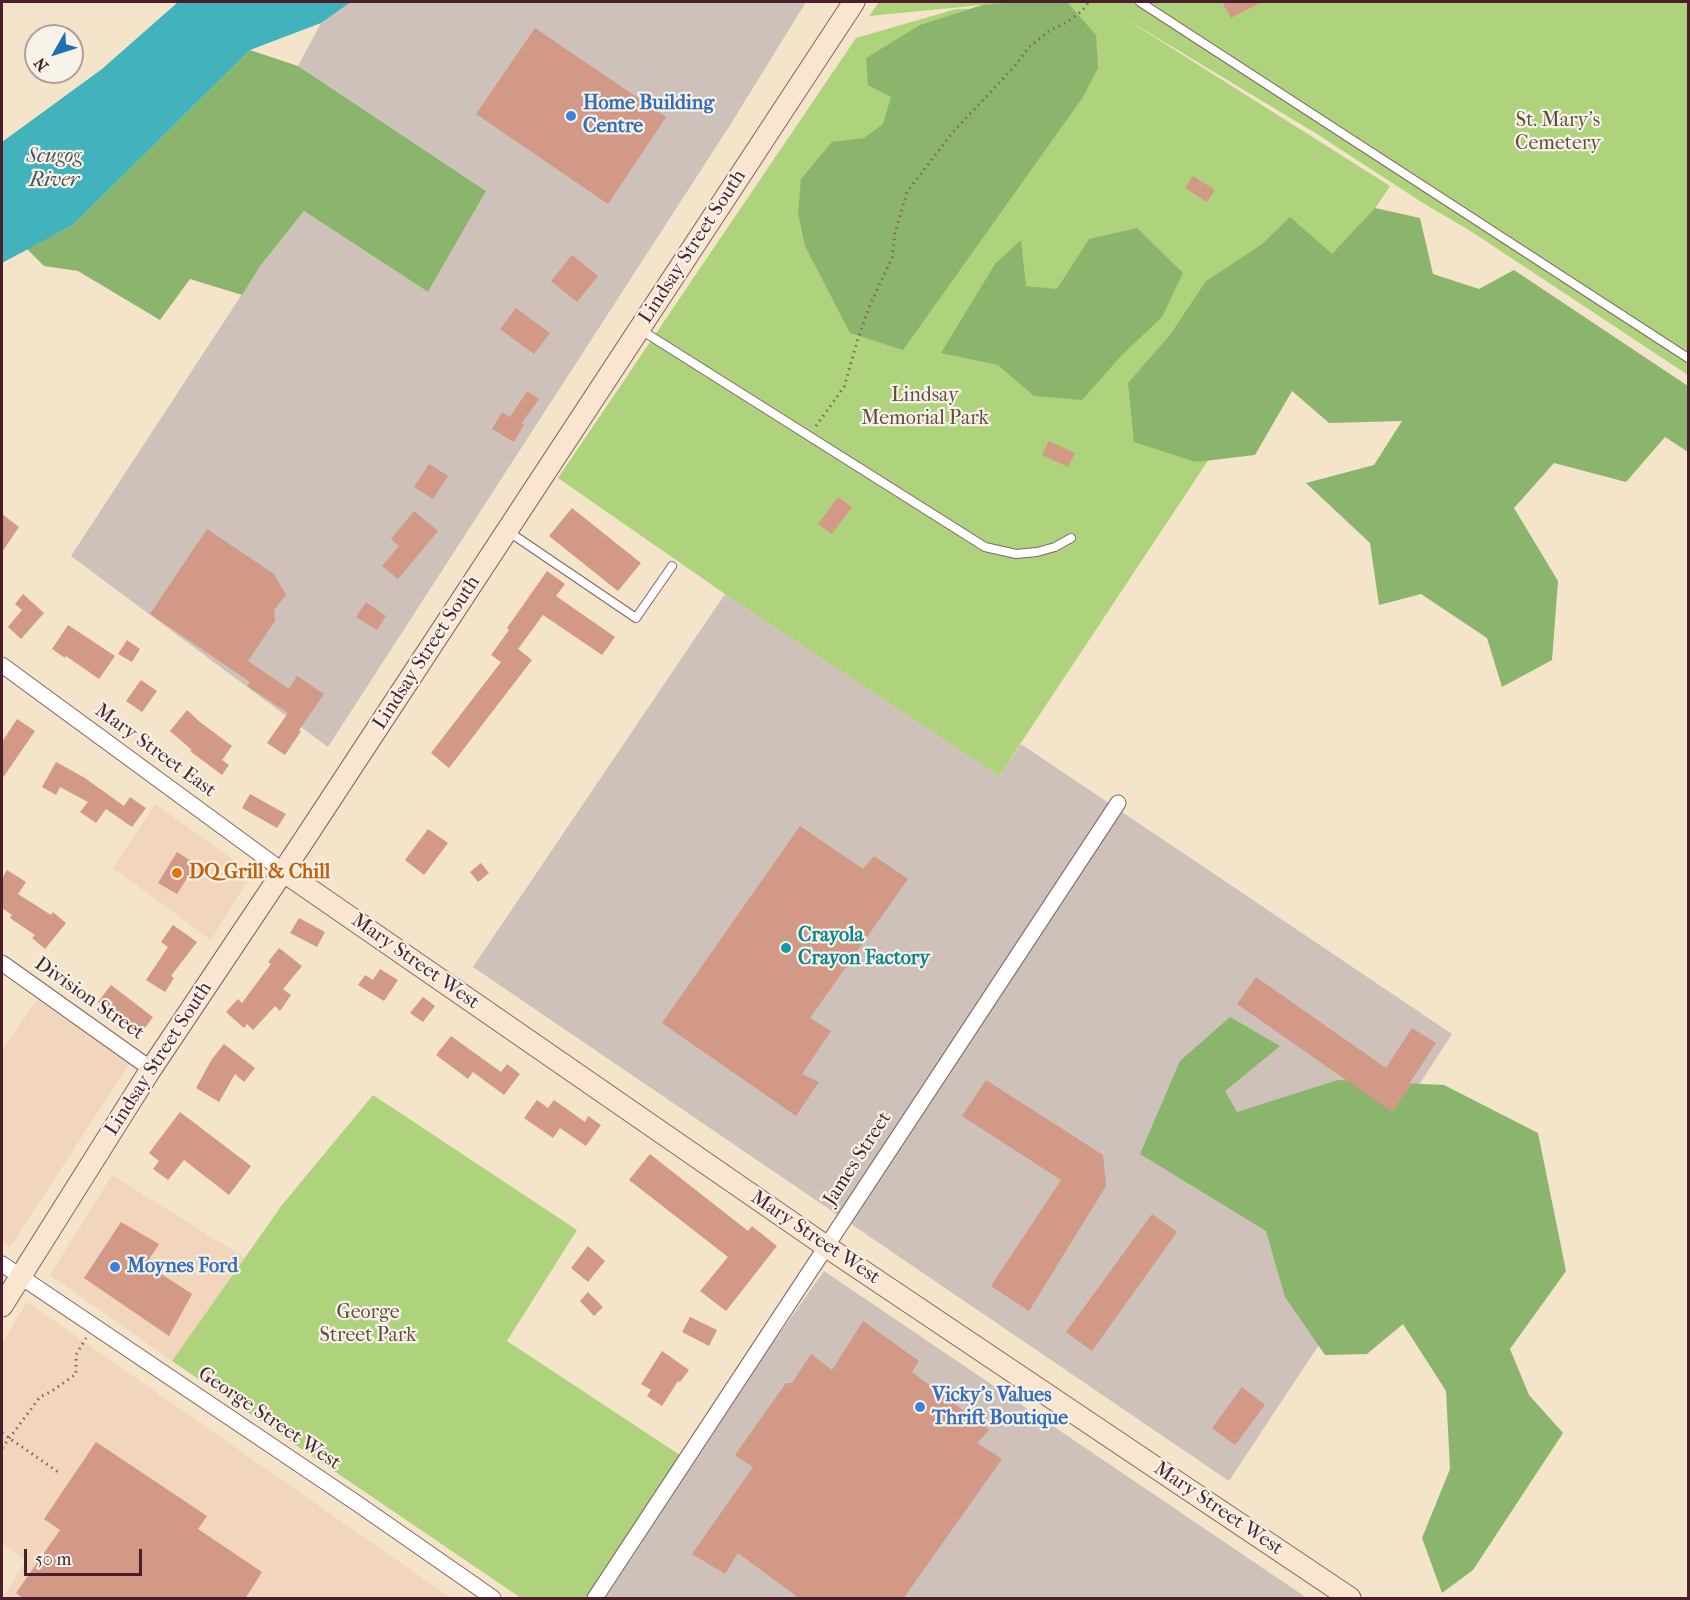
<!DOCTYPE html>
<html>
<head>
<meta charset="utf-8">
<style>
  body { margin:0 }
  #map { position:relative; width:1690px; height:1600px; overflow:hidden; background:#f3e4ca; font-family:"IM FELL French Canon",serif }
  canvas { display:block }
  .frame { position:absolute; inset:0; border:3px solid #4a1f2b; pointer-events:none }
  .north { position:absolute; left:24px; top:24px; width:60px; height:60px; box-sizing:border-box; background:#f7f3e8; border:2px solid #b29e9c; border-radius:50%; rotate:231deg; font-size:16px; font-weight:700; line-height:24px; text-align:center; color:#4a1f2b }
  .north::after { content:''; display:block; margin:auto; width:21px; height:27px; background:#1f6fb2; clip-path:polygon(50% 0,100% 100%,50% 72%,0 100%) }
  .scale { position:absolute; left:24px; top:1549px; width:118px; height:27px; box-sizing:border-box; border:3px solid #4a1f2b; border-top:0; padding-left:8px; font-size:18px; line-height:21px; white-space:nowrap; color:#4a1f2b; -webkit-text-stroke:4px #f7f3e8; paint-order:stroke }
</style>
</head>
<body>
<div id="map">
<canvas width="1690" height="1600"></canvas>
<div class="frame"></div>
<div class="north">N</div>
<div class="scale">50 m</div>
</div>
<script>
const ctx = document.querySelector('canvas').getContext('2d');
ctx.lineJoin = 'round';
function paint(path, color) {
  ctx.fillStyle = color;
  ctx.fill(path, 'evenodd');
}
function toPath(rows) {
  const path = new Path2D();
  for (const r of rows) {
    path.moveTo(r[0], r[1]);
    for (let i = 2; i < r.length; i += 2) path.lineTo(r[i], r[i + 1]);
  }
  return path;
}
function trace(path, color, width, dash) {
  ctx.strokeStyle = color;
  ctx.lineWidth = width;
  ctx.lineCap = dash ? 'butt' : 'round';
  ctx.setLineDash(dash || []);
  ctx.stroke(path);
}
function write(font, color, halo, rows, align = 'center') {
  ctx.font = font + ' "IM FELL French Canon",serif';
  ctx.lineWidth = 4.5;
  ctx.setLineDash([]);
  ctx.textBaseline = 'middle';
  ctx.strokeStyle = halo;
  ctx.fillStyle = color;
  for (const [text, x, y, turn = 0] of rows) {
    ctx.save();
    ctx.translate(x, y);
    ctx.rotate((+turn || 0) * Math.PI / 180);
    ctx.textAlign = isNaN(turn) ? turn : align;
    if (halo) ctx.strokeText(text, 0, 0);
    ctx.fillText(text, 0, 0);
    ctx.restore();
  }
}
const built = toPath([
  [155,804,252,873,211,940,113,868],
  [38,998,130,1063,10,1247,2,1242,2,1050],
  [112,1175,245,1258,172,1361,50,1275],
  [27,1302,451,1598,2,1598,26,1561,2,1543,2,1343]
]);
const industrial = toPath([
  [351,2,806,2,732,122,328,747,71,556,261,265,304,211,428,292,486,191,298,66,321,23],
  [725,594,999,776,1021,744,1452,1034,1306,1259,1355,1290,1229,1481,473,967],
  [824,1271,1307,1598,596,1598,689,1461]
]);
const green = toPath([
  [879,2,1688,2,1688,375,1472,232,1423,203,1317,134,1121,16,1390,186,999,776,725,594,558,478,856,38,956,9,1047,8,982,5,869,16],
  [373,1095,577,1230,507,1341,689,1461,596,1598,521,1598,172,1361,282,1205]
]);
const forest = toPath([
  [1015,2,1067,2,1096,35,1098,68,1083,97,903,350,850,333,805,246,798,213,801,179,832,142,864,138,883,124,891,97,868,85,866,58,920,25,982,5],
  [250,50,298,66,486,191,428,292,304,211,261,265,242,295,190,279,160,320,78,271,44,266,27,249,73,225],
  [1375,208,1420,218,1433,274,1479,289,1514,270,1688,386,1688,452,1665,437,1626,482,1554,463,1514,508,1558,581,1552,660,1502,687,1487,638,1421,594,1379,605,1370,543,1306,483,1374,465,1402,421,1329,423,1292,391,1255,455,1196,462,1134,442,1128,383,1170,335,1206,281,1261,245,1290,217,1332,254],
  [1137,228,1183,273,1162,317,1121,356,1082,400,1034,396,998,365,941,353,995,264,1021,240,1026,286,1057,289,1089,239],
  [1230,1017,1280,1046,1225,1091,1237,1112,1338,1080,1444,1085,1538,1133,1566,1271,1510,1349,1529,1395,1563,1433,1473,1570,1442,1593,1422,1538,1450,1469,1446,1391,1403,1324,1367,1354,1325,1355,1285,1297,1266,1231,1140,1154,1180,1061]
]);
const water = toPath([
  [178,2,351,2,321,23,250,50,73,225,2,263,2,142,102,69]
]);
const building = toPath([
  [1222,2,1262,2,1231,18],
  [535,28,666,117,608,204,476,114],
  [1193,176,1215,190,1207,202,1185,188],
  [572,255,598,276,577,302,551,281],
  [516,308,550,333,534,354,500,329],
  [527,391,539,399,522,423,524,425,514,442,492,429,502,412,510,417],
  [1049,441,1075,453,1068,467,1042,455],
  [429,464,448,476,433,499,414,487],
  [838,497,852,507,832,534,818,524],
  [572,508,641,563,618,591,549,536],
  [414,511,438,531,398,579,382,566,399,546,391,539],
  [2,514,19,527,2,552],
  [207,529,274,574,286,595,274,610,275,621,248,661,289,689,297,676,324,694,299,730,301,731,285,755,267,743,288,713,247,686,250,682,150,614],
  [547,571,565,584,556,596,615,637,602,655,543,615,518,649,532,660,449,768,431,753,501,662,491,655,509,630,507,628],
  [23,594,44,613,21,639,8,627,22,610,15,604],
  [366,602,386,616,377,630,356,617],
  [68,625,115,656,99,679,66,656,65,658,52,649],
  [127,640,140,649,132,662,118,654],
  [141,680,157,691,142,712,126,701],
  [187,710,200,722,232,746,222,760,229,765,222,775,190,751,192,750,170,731],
  [17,719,35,731,2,779,2,742],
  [56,762,85,778,124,806,130,797,146,808,132,827,106,809,96,823,80,812,88,802,60,787,56,795,42,787],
  [250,794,286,814,277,828,242,808],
  [800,826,863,869,874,856,908,879,810,1018,831,1031,802,1074,819,1082,796,1116,662,1023],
  [428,829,448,843,424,875,405,860],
  [177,852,196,864,177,894,158,883],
  [481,863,489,873,478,882,470,872],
  [7,870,26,882,18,894,51,915,53,912,66,923,45,949,32,938,35,935,10,918,12,915,2,908,2,879],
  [299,918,325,932,317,947,290,933],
  [173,925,197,942,171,976,174,978,165,992,146,980,168,947,161,942],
  [279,948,302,966,283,989,291,995,280,1011,275,1006,253,1030,247,1024,244,1028,226,1012,238,999,242,1003,271,964,268,962],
  [380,969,398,980,384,1001,358,985,365,975,373,980],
  [1256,977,1386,1068,1412,1028,1436,1043,1409,1084,1411,1085,1392,1112,1237,1004],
  [111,985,153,1017,140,1035,98,1002],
  [423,997,435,1006,423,1022,410,1013],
  [451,1036,501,1072,507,1064,520,1074,504,1095,473,1072,468,1079,436,1055],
  [224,1044,255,1068,244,1082,235,1074,219,1102,196,1088,212,1059],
  [986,1080,1103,1155,1106,1186,1029,1311,991,1286,1061,1180,962,1116],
  [537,1100,548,1108,554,1100,585,1122,588,1116,601,1125,586,1146,560,1128,553,1138,524,1118],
  [180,1112,251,1166,229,1195,184,1160,168,1180,153,1169,159,1161,149,1153],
  [650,1154,748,1231,752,1226,777,1246,726,1311,700,1291,728,1257,629,1180],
  [1152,1214,1177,1232,1092,1351,1066,1332],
  [121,1222,159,1244,146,1264,192,1294,169,1336,84,1278],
  [588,1246,605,1261,588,1282,571,1268],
  [588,1292,603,1307,594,1316,580,1301],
  [690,1317,717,1330,709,1346,682,1332],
  [863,1321,919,1361,912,1372,989,1430,977,1443,1002,1459,903,1599,800,1599,738,1553,725,1574,692,1554,753,1467,735,1455,786,1383,792,1383,811,1354,832,1370],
  [662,1351,689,1370,680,1382,678,1381,662,1406,647,1396,651,1390,641,1384],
  [1242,1387,1265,1405,1235,1445,1212,1428],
  [96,1442,207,1516,198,1529,262,1572,245,1599,24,1599,16,1593,60,1530,44,1519]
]);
const path = toPath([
  [816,426,844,387,858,339,870,305,892,258,895,233,907,192,952,133,1016,65,1029,47,1049,31,1067,22,1082,11,1089,2],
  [2,1433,61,1474],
  [2,1448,40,1397,52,1391,76,1374,76,1355,86,1338]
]);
const lane = toPath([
  [1140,2,1688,358],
  [641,330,985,547,1016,554,1037,552,1055,547,1071,538],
  [509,532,636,618,672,566]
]);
const street = toPath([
  [2,665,283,871],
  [2,963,151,1069],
  [2,1264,358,1504,493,1598],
  [595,1598,1118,803]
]);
const secondary = toPath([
  [283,871,827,1247,1350,1598],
  [2,1306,151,1069,300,846,854,2]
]);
const markers = [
  [571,116,6,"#3f7fe0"],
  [177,873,6,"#e8710a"],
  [786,948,6,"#0f9aa8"],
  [115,1267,6,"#3f7fe0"],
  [920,1407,6,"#3f7fe0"]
];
const shopNames = [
  ["Home Building",583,104],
  ["Centre",583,127],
  ["Moynes Ford",127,1267],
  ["Vicky's Values",932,1396],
  ["Thrift Boutique",932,1419]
];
const parkNames = [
  ["St. Mary's",1558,121],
  ["Cemetery",1558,144],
  ["Lindsay",925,396],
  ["Memorial Park",925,419],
  ["George",368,1313],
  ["Street Park",368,1336]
];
const streetNames = [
  ["Lindsay Street South",693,247,-57],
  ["Lindsay Street South",427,653,-57],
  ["Mary Street East",155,751,36],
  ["Mary Street West",415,962,35],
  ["Division Street",89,999,35],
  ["Lindsay Street South",159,1059,-57],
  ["James Street",858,1159,-57],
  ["Mary Street West",815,1238,34],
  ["George Street West",269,1419,34],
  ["Mary Street West",1218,1509,34]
];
const foodNames = [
  ["DQ Grill & Chill",189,873]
];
const cultureNames = [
  ["Crayola",798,936],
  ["Crayon Factory",798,959]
];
const waterNames = [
  ["Scugog",54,157],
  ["River",54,181]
];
paint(built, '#f1d5bd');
paint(industrial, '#cec1ba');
paint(green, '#afd37c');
paint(forest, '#8bb56c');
paint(water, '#42b2bc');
paint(building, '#d29987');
trace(lane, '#856463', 10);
trace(street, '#856463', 17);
trace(secondary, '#856463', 23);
trace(path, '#856463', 3, [1.5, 4.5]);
trace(lane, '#fff', 8);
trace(street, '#fff', 15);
trace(secondary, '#fce5cf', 21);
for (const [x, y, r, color] of markers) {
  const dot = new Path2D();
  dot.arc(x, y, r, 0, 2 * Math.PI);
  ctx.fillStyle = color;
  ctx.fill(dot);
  trace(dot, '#f7f3e8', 2);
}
write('bold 20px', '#366cbe', '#f7f3e8', shopNames, 'left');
write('20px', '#634c3f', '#f7f3e8', parkNames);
write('20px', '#4a1f2b', '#f7f3e8', streetNames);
write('bold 20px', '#c56008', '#f7f3e8', foodNames, 'left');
write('bold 20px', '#0d838f', '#f7f3e8', cultureNames, 'left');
write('italic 21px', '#47525e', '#f7f3e8', waterNames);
</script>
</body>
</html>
